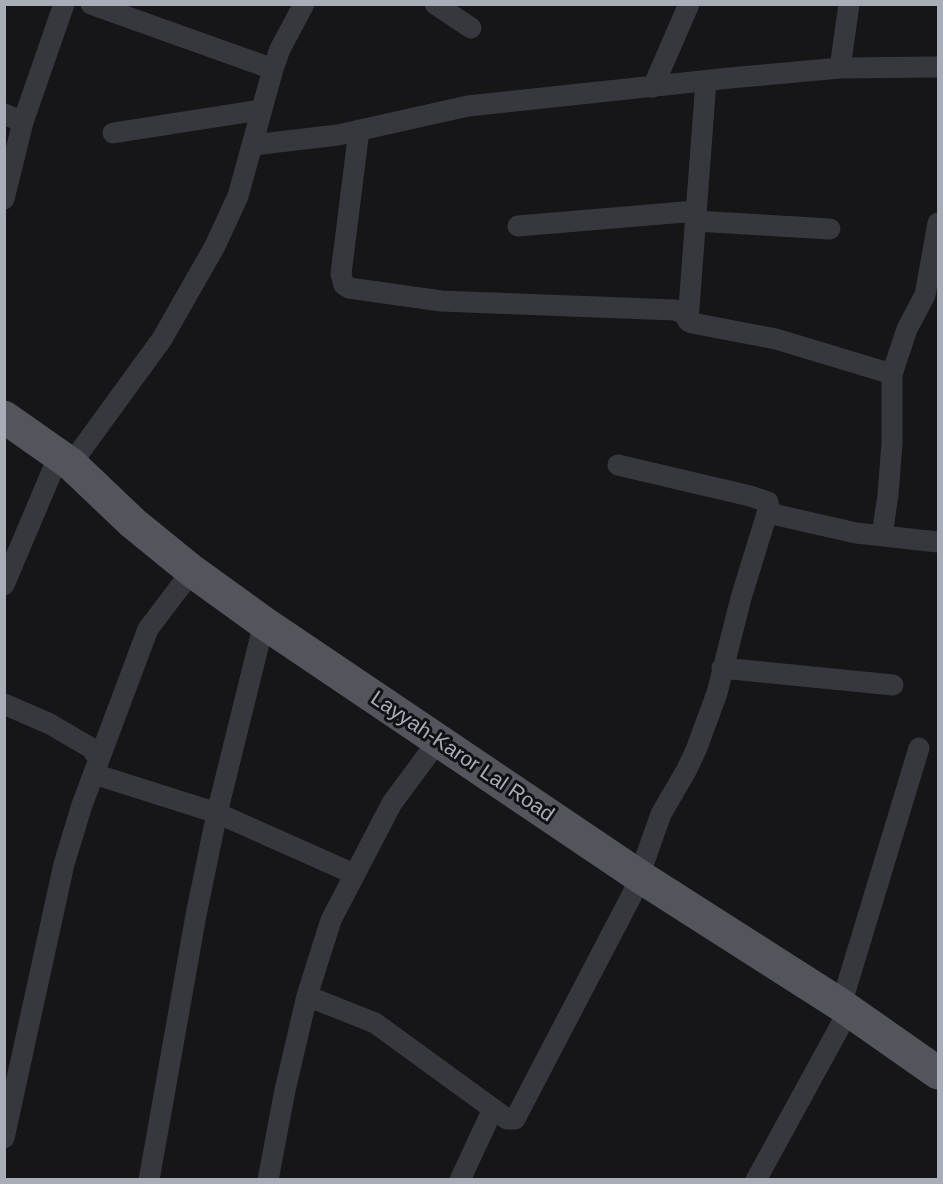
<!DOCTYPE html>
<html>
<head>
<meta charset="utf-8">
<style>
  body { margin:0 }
  #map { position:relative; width:943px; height:1184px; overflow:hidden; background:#161618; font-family:Helvetica,sans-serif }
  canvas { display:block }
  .frame { position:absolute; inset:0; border:6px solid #a8adb8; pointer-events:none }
</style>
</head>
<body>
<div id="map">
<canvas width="943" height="1184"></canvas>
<div class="frame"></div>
</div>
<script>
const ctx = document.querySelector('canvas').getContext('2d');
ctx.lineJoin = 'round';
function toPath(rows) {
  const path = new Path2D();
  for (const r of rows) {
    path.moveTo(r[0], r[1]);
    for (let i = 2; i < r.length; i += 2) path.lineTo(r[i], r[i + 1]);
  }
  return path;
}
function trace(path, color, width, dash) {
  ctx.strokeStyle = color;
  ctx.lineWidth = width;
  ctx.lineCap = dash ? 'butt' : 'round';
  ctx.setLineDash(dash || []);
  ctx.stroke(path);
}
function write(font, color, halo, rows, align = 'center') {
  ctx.font = font + ' Helvetica,sans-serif';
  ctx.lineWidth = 6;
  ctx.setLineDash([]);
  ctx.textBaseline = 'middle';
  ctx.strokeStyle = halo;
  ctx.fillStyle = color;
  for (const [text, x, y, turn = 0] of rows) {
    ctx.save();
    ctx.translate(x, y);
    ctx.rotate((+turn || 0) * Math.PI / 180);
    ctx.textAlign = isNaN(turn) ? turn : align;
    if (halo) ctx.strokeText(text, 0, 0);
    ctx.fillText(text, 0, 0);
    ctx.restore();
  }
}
const street = toPath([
  [91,4,273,69],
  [435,4,471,28],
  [840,68,849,4],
  [653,87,689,4],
  [4,114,23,122],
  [359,130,341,274,344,285,349,288,441,301,675,310,685,314,688,321,692,323,776,339,892,374],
  [113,133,260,110],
  [253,145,338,135,468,106,730,78,840,68,938,67],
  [4,199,23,122,64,4],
  [695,221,830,229],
  [518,226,696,211],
  [688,321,706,81],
  [71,464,162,339,215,246,238,196,273,69,280,49,304,4],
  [768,513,856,533,938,542],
  [882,535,888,495,892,443,892,374,907,329,925,295,938,223],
  [4,585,59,455],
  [722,668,893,685],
  [4,704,50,724,91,748,99,759],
  [94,774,217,813,354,874],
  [307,996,375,1023,507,1119,515,1119,633,893,661,814,686,771,696,750,717,693,741,598,769,507,768,502,750,496,618,465],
  [841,1005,919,748],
  [4,1138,64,864,82,805,148,629,192,571],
  [149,1180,196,915,217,813,264,623],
  [268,1180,285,1090,307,996,331,920,392,803,438,741],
  [460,1180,493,1109],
  [756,1180,849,1010]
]);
const primary = toPath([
  [4,417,71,464,133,523,192,571,264,623,639,876,841,1005,938,1073]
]);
const streetNames = [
  ["Layyah-Karor Lal Road",462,757,34]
];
trace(street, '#37383d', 21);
trace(primary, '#53555c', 33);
write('21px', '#a8adb8', '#111113', streetNames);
</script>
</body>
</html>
